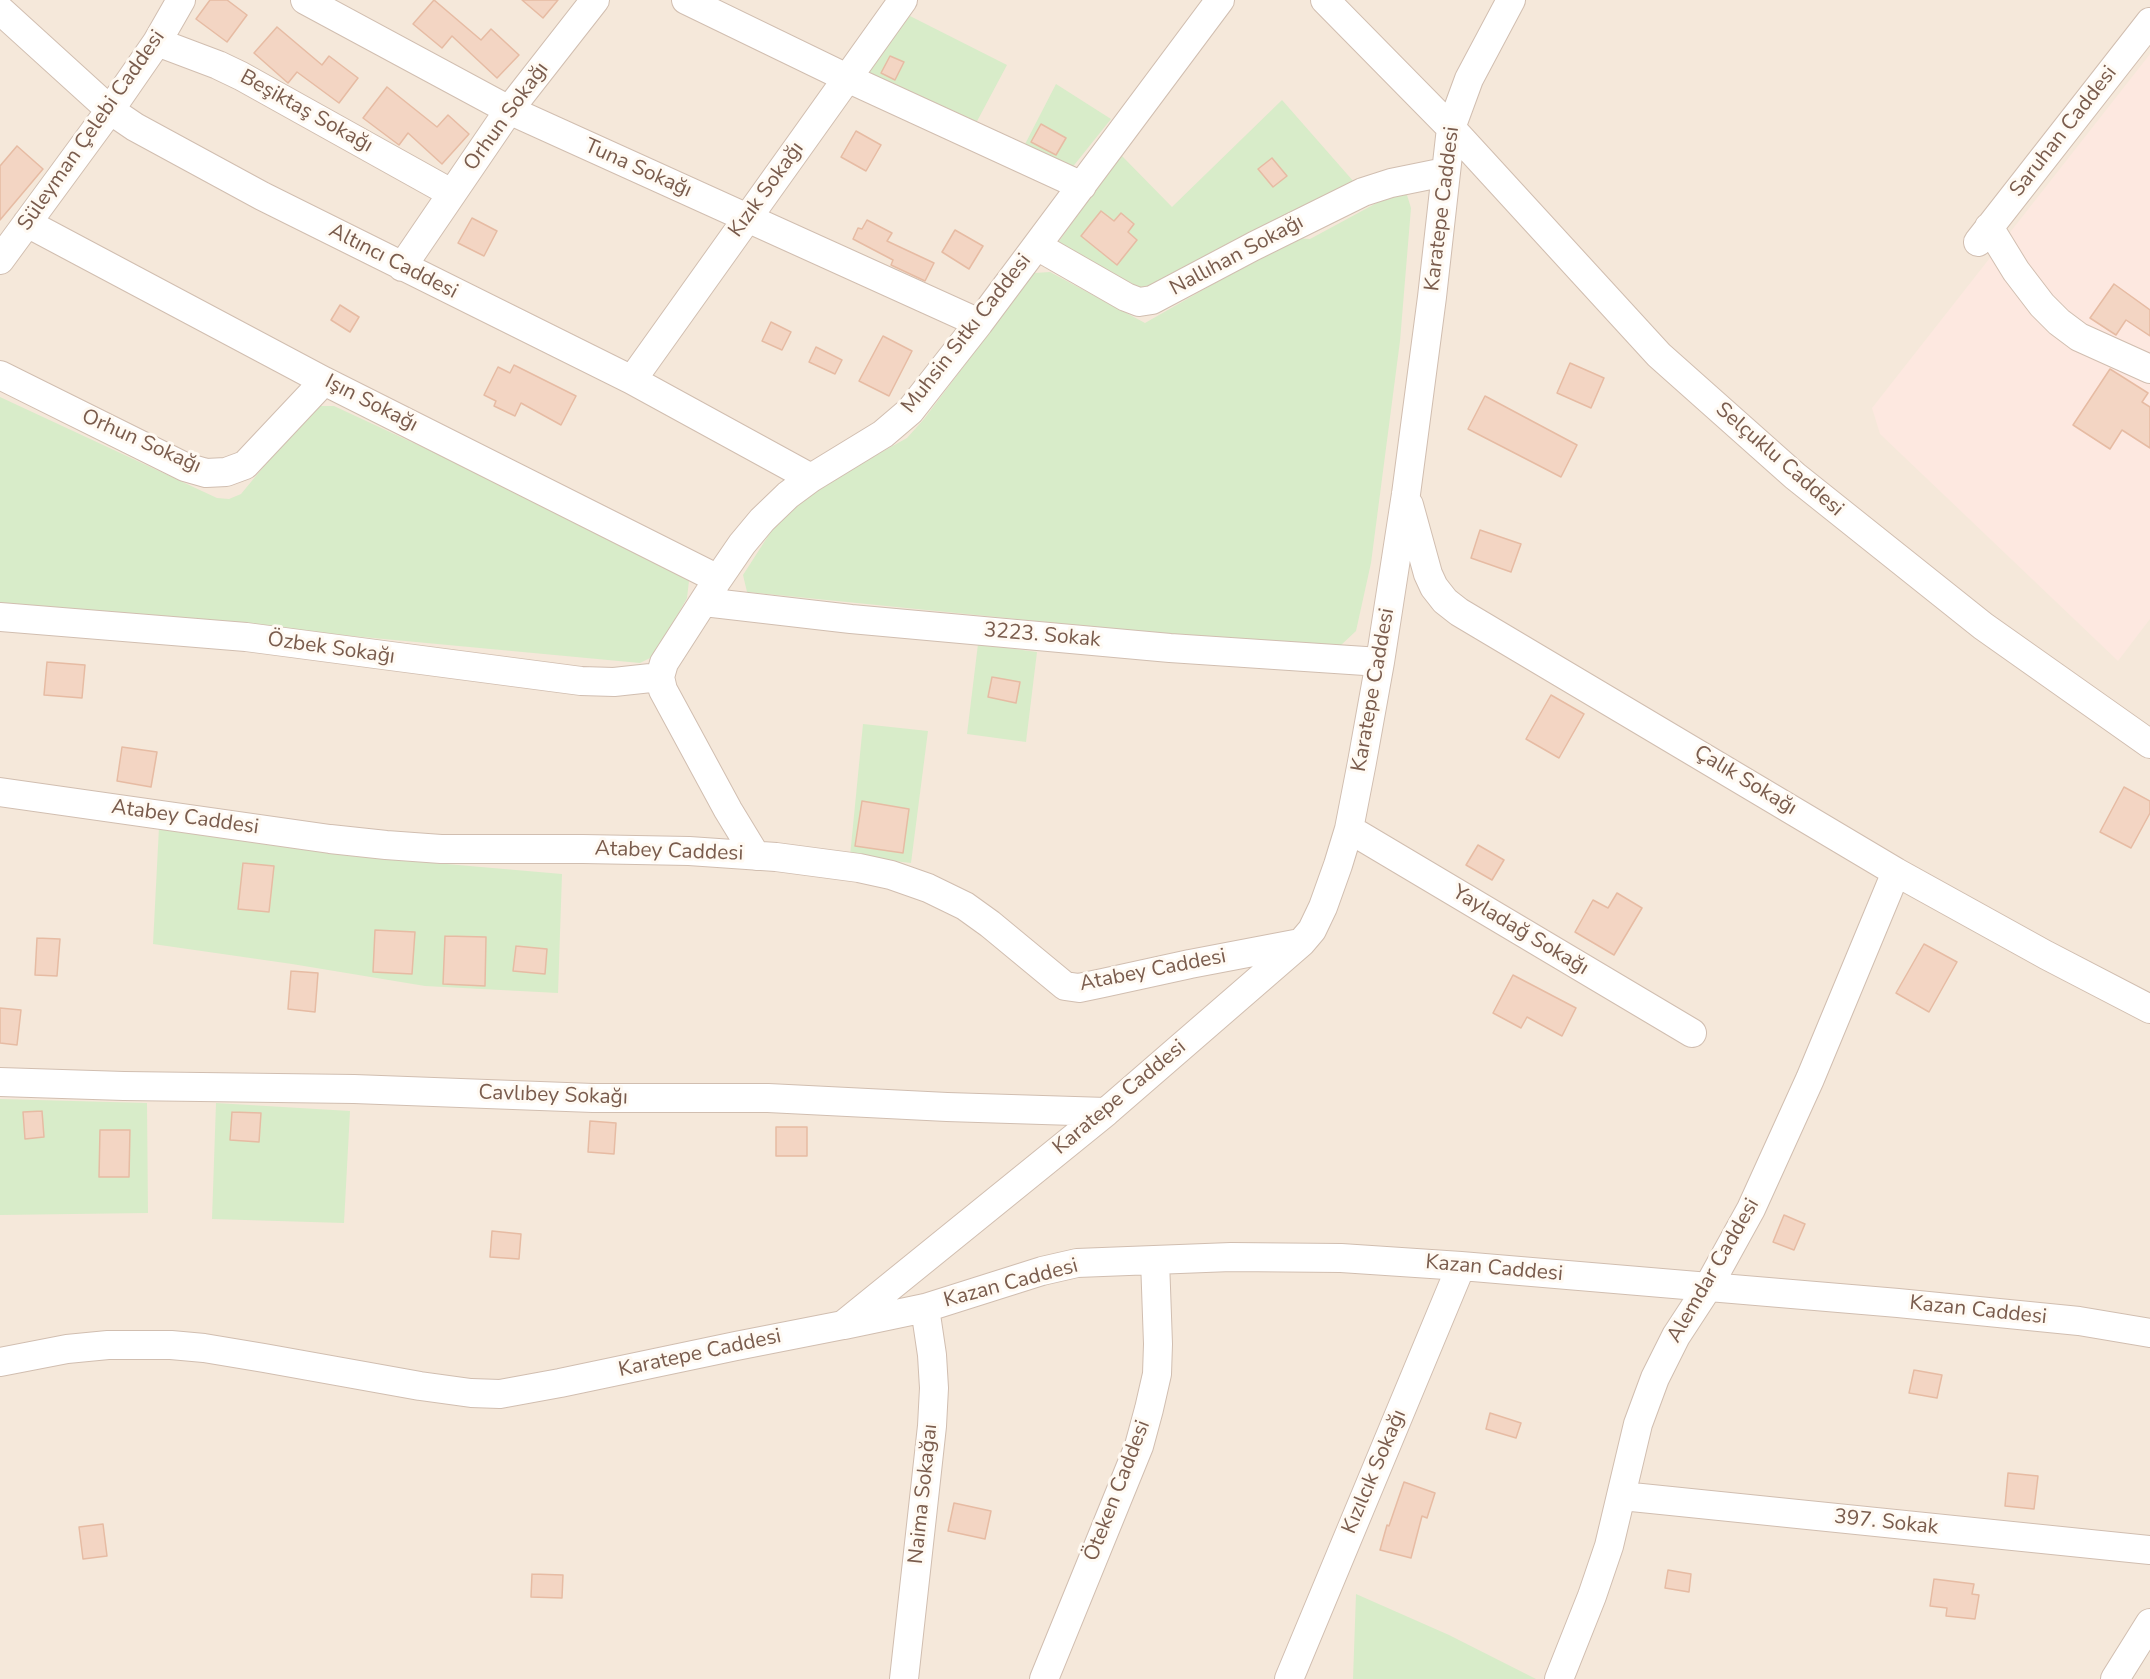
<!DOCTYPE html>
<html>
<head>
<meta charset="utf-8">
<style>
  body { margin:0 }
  canvas { display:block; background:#fdf6ec }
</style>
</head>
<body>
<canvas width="2150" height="1679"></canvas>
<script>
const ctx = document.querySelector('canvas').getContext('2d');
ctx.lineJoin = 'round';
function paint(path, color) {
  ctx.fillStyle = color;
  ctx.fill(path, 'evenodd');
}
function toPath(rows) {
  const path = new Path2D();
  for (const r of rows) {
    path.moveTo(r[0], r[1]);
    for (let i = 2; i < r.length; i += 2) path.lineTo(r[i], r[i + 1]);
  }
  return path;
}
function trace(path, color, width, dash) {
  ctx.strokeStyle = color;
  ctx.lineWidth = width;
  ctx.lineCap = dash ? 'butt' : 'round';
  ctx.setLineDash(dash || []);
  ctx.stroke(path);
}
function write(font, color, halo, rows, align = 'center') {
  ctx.font = font + ' "Nunito Sans",sans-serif';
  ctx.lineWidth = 6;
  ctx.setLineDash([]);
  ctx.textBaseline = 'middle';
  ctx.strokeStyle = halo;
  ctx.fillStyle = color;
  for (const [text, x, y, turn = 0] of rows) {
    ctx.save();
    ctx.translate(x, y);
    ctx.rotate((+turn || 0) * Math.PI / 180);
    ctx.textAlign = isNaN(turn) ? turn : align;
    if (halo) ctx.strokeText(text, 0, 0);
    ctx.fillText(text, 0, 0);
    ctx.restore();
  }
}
const residential = toPath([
  [0,0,2150,0,2150,1679,0,1679]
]);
const commercial = toPath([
  [2150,54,2150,619,2118,661,1880,434,1872,408]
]);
const green = toPath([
  [910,16,1007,65,975,125,865,74],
  [1056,84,1111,119,1071,169,1022,150],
  [1282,100,1354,182,1150,293,1057,244,1121,155,1172,207],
  [1397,192,1407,195,1411,208,1400,341,1371,563,1356,631,1341,645,1315,649,747,592,743,575,781,516,836,473,871,458,907,438,924,419,1034,273,1050,272,1145,323,1294,238,1310,239],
  [0,397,217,498,229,499,241,494,314,406,334,406,577,519,689,581,687,598,659,648,650,658,640,663,0,603],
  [978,644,1037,652,1026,742,967,734],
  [863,724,928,731,911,863,850,856],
  [159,827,377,858,562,874,558,993,425,986,292,964,153,944],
  [0,1099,147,1103,148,1213,0,1215],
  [216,1103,350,1111,344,1223,212,1219],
  [1356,1594,1449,1635,1536,1679,1353,1679]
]);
const building = toPath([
  [210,0,227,0,247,15,227,42,196,19,210,0],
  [434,0,481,40,491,29,519,55,497,78,452,36,442,48,413,24,434,0],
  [522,0,558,0,543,18,522,0],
  [277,27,322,65,329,56,358,78,339,103,297,72,288,83,254,53,277,27],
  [890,56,904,62,895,80,881,73,890,56],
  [387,87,437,127,448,115,469,134,442,164,408,133,399,145,363,118,387,87],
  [1041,124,1066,138,1056,155,1031,142,1041,124],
  [856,131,881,145,866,171,841,157,856,131],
  [17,146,43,169,0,220,0,166,17,146],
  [1272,158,1287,176,1273,187,1258,169,1272,158],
  [1101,211,1114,221,1121,213,1134,224,1128,232,1137,240,1117,265,1081,236,1101,211],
  [472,218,497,231,484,256,458,243,472,218],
  [867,220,892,233,887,241,934,263,925,281,891,265,893,260,853,239,858,228,862,229,867,220],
  [955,230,983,246,969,269,942,252,955,230],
  [2114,284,2150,310,2150,336,2126,320,2116,335,2090,318,2114,284],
  [340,305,359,317,350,332,331,320,340,305],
  [771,322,791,332,782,350,762,341,771,322],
  [883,336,912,351,889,396,859,381,883,336],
  [816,347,842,360,835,374,809,362,816,347],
  [1570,363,1604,378,1591,408,1557,393,1570,363],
  [514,365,576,396,561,425,521,403,515,416,494,406,496,401,484,395,498,367,510,373,514,365],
  [2110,369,2148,393,2142,402,2150,407,2150,448,2122,430,2110,449,2073,425,2110,369],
  [1485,396,1577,445,1561,477,1468,429,1485,396],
  [1480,530,1521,544,1511,572,1471,558,1480,530],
  [47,662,85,665,82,698,44,695,47,662],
  [992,677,1020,682,1016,703,988,697,992,677],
  [1551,695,1584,714,1559,758,1526,739,1551,695],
  [122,747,157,752,151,787,117,781,122,747],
  [2124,787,2150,801,2150,813,2131,848,2100,832,2124,787],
  [862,801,909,809,903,853,855,846,862,801],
  [1478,845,1504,860,1492,880,1466,865,1478,845],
  [243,863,274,866,269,912,238,909,243,863],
  [1617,893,1642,908,1614,955,1575,932,1593,900,1608,908,1617,893],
  [375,930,415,932,412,974,373,972,375,930],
  [445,936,486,937,485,986,443,984,445,936],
  [37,938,60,939,57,976,35,975,37,938],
  [1924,944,1957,962,1929,1012,1896,993,1924,944],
  [516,946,547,949,545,974,513,971,516,946],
  [291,971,318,973,315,1012,288,1009,291,971],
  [1513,975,1576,1008,1562,1036,1527,1017,1521,1028,1493,1013,1513,975],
  [0,1008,21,1010,17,1045,0,1043,0,1008],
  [42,1111,44,1137,25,1139,23,1112,42,1111],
  [232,1112,261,1113,259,1142,230,1140,232,1112],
  [590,1121,616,1123,614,1154,588,1152,590,1121],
  [776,1127,807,1127,807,1156,776,1156,776,1127],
  [100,1130,130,1130,129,1177,99,1177,100,1130],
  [1784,1215,1805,1224,1794,1250,1773,1242,1784,1215],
  [492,1231,521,1234,519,1259,490,1257,492,1231],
  [1914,1370,1942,1375,1937,1398,1909,1393,1914,1370],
  [1490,1413,1521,1423,1516,1438,1486,1429,1490,1413],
  [2008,1473,2038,1476,2034,1509,2005,1506,2008,1473],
  [1404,1482,1435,1493,1427,1518,1422,1516,1411,1558,1380,1550,1387,1525,1389,1526,1404,1482],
  [954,1503,991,1511,985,1539,948,1531,954,1503],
  [103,1524,107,1556,83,1559,79,1527,103,1524],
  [1668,1570,1691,1574,1689,1592,1665,1588,1668,1570],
  [532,1574,563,1575,562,1598,531,1597,532,1574],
  [1934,1579,1974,1584,1972,1594,1979,1595,1975,1619,1946,1616,1947,1608,1930,1606,1934,1579]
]);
const minor = toPath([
  [305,0,509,110,979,323],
  [686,0,847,78,1082,186],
  [1325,0,1451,128,1659,355,1795,476,1983,626,2150,744],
  [0,10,110,110,135,127,262,196,632,380,811,478],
  [157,42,218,65,241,76,451,193],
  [27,223,324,381,718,579],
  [1989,227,2016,271,2042,305,2059,322,2079,337,2150,369],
  [1978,242,2150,22],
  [1037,246,1126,297,1139,302,1152,300,1254,246,1363,192,1391,183,1445,172],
  [0,260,110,110,157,42,181,0],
  [402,267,509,110,595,0],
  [0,375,185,467,206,473,226,472,245,465,324,381],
  [632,380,903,0],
  [1409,505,1428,574,1434,587,1445,601,1459,612,1896,872,2046,955,2150,1009],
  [704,602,851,619,1170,648,1380,662],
  [0,617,246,637,581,681,614,682,660,677],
  [0,792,330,839,386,845,441,849,583,849,689,851,776,857,859,868,891,875,928,888,965,906,990,924,1065,986,1079,988,1103,983,1190,964,1300,943],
  [1349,829,1692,1033],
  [756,856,728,810,663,690,660,677,664,663,718,579,742,544,762,520,788,495,811,478,883,434,910,411,979,323,1220,0],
  [0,1082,124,1086,354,1089,593,1098,768,1098,947,1107,1106,1112],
  [844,1325,925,1308,1042,1271,1077,1263,1231,1257,1341,1258,1461,1266,1898,1303,2079,1321,2150,1333],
  [0,1362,67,1349,108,1345,171,1345,204,1348,264,1358,420,1386,471,1393,500,1394,560,1383,736,1346,843,1325,1106,1112,1301,943,1312,930,1323,907,1338,865,1349,829,1362,762,1380,662,1406,494,1432,297,1451,128,1469,79,1511,0],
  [1622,1496,2150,1550],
  [904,1679,932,1426,934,1388,932,1355,925,1308],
  [1044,1679,1139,1446,1149,1409,1157,1374,1158,1344,1155,1260],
  [1289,1679,1461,1266],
  [1559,1679,1592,1596,1609,1546,1638,1424,1655,1378,1676,1336,1708,1287,1751,1209,1810,1079,1896,872],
  [2115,1679,2150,1623]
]);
const streetNames = [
  ["Beşiktaş Sokağı",306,112,29],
  ["Orhun Sokağı",507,117,-54],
  ["Süleyman Çelebi Caddesi",92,131,-55],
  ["Saruhan Caddesi",2064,132,-52],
  ["Tuna Sokağı",638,169,24],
  ["Kızık Sokağı",767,190,-54],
  ["Karatepe Caddesi",1443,209,-83],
  ["Nallıhan Sokağı",1237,256,-28],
  ["Altıncı Caddesi",393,262,27],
  ["Muhsin Sıtkı Caddesi",967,334,-52],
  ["Işın Sokağı",371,404,27],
  ["Orhun Sokağı",141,442,24],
  ["Selçuklu Caddesi",1779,460,41],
  ["3223. Sokak",1042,636,5],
  ["Özbek Sokağı",331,649,8],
  ["Karatepe Caddesi",1374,690,-80],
  ["Çalık Sokağı",1745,781,31],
  ["Atabey Caddesi",185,818,8],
  ["Atabey Caddesi",669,852,2],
  ["Yayladağ Sokağı",1520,931,31],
  ["Atabey Caddesi",1153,971,-11],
  ["Cavlıbey Sokağı",553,1096,2],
  ["Karatepe Caddesi",1120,1098,-40],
  ["Kazan Caddesi",1494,1269,5],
  ["Alemdar Caddesi",1714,1271,-60],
  ["Kazan Caddesi",1011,1284,-15],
  ["Kazan Caddesi",1978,1311,6],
  ["Karatepe Caddesi",700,1354,-12],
  ["Kızılcık Sokağı",1375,1472,-67],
  ["Öteken Caddesi",1118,1491,-69],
  ["Naima Sokağaı",924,1494,-84],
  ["397. Sokak",1886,1523,6]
];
paint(residential, '#f5e8da');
paint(commercial, '#fde8e0');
paint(green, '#d8ecc9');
paint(building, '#f3d5c3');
trace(building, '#e6bba3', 1.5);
trace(minor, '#d1beb0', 30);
trace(minor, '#fff', 28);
write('21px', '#7a5c4d', '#fffaf3', streetNames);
</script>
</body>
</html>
